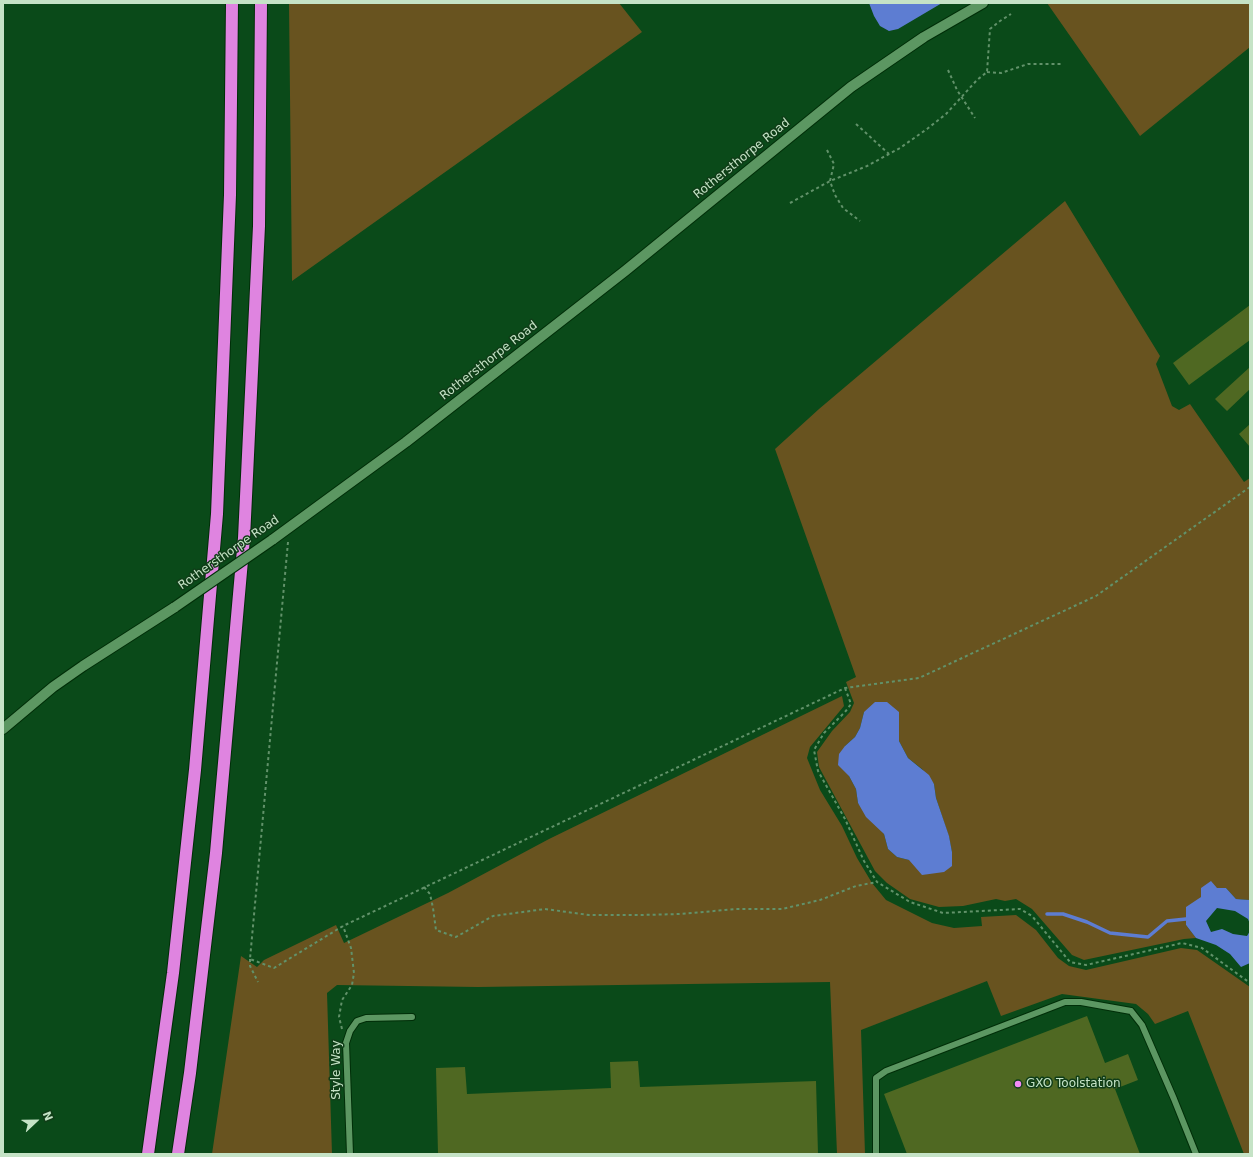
<!DOCTYPE html>
<html>
<head>
<meta charset="utf-8">
<style>
  body { margin:0 }
  #map { position:relative; width:1253px; height:1157px; overflow:hidden; background:#0a4a19; font-family:"DejaVu Sans",sans-serif }
  canvas { display:block }
  .frame { position:absolute; inset:0; border:4px solid #c5e3c6; pointer-events:none }
  .north { position:absolute; left:16px; top:1101px; width:40px; height:40px; -webkit-text-stroke:3px #103d18; paint-order:stroke; rotate:68deg; font-size:11px; font-weight:700; line-height:16px; text-align:center; color:#c5e3c6 }
  .north::after { content:''; display:block; margin:auto; width:14px; height:18px; background:#c5e3c6; clip-path:polygon(50% 0,100% 100%,50% 72%,0 100%) }
</style>
</head>
<body>
<div id="map">
<canvas width="1253" height="1157"></canvas>
<div class="frame"></div>
<div class="north">N</div>
</div>
<script>
const ctx = document.querySelector('canvas').getContext('2d');
ctx.lineJoin = 'round';
function paint(path, color) {
  ctx.fillStyle = color;
  ctx.fill(path, 'evenodd');
}
function toPath(rows) {
  const path = new Path2D();
  for (const r of rows) {
    path.moveTo(r[0], r[1]);
    for (let i = 2; i < r.length; i += 2) path.lineTo(r[i], r[i + 1]);
  }
  return path;
}
function trace(path, color, width, dash) {
  ctx.strokeStyle = color;
  ctx.lineWidth = width;
  ctx.lineCap = dash ? 'butt' : 'round';
  ctx.setLineDash(dash || []);
  ctx.stroke(path);
}
function write(font, color, halo, rows, align = 'center') {
  ctx.font = font + ' "DejaVu Sans",sans-serif';
  ctx.lineWidth = 3;
  ctx.setLineDash([]);
  ctx.textBaseline = 'middle';
  ctx.strokeStyle = halo;
  ctx.fillStyle = color;
  for (const [text, x, y, turn = 0] of rows) {
    ctx.save();
    ctx.translate(x, y);
    ctx.rotate((+turn || 0) * Math.PI / 180);
    ctx.textAlign = isNaN(turn) ? turn : align;
    if (halo) ctx.strokeText(text, 0, 0);
    ctx.fillText(text, 0, 0);
    ctx.restore();
  }
}
const green = toPath([
  [289,3,619,3,642,32,292,281],
  [1047,3,1250,3,1250,47,1140,136],
  [1065,201,1160,356,1156,364,1172,406,1179,410,1190,404,1244,482,1250,478,1250,900,1236,899,1226,888,1201,897,1186,925,1196,938,1184,939,1084,960,1072,955,1032,909,1016,899,1005,901,996,899,963,906,939,907,910,899,887,883,875,871,819,767,817,752,832,731,850,712,854,703,846,682,856,677,775,449,819,409],
  [864,712,898,728,899,741,908,758,922,769,934,784,936,798,949,837,952,852,909,860,897,857,888,849,884,834,858,803,856,789,849,776,845,746,855,737,860,728],
  [842,696,844,706,810,747,807,758,820,790,842,826,857,858,872,883,886,900,932,923,954,928,982,926,981,917,1016,915,1036,930,1058,958,1069,966,1086,970,1181,948,1197,950,1250,987,1250,1154,1244,1154,1188,1011,1155,1024,1148,1014,1136,1004,1062,994,1001,1016,987,981,861,1030,865,1154,837,1154,830,982,478,987,337,985,327,993,332,1154,212,1154,241,956,257,967,264,960,336,925,344,943,448,893,549,839]
]);
const water = toPath([
  [869,3,942,3,898,29,889,31,880,26,874,16],
  [875,702,887,702,899,712,899,741,908,758,929,775,934,784,936,798,949,836,952,852,952,866,944,872,922,875,909,860,897,857,888,849,884,834,866,817,858,803,856,789,849,776,838,765,839,754,845,746,855,737,860,728,864,712],
  [1211,881,1217,888,1226,888,1236,899,1250,900,1250,924,1248,919,1235,911,1217,908,1206,921,1211,932,1222,929,1233,934,1247,936,1250,931,1250,963,1241,967,1230,954,1216,945,1196,938,1186,925,1186,907,1201,897,1201,888]
]);
const stream = toPath([
  [1047,914,1063,914,1087,922,1110,933,1148,937,1167,921,1186,919]
]);
const building = toPath([
  [1250,305,1250,340,1189,385,1173,363],
  [1250,367,1250,389,1227,411,1215,399],
  [1250,424,1250,447,1239,434],
  [1087,1016,1105,1063,1128,1054,1138,1080,1115,1089,1140,1154,907,1154,884,1094],
  [638,1061,640,1087,816,1081,818,1154,438,1154,436,1068,465,1067,467,1094,611,1088,610,1062]
]);
const path = toPath([
  [948,70,957,90,975,118],
  [987,72,1001,73,1028,64,1061,64],
  [856,124,889,154],
  [827,150,834,164,830,181,835,195,843,208,860,221],
  [790,203,830,181,867,166,900,148,927,129,946,114,977,80,987,72,990,29,1000,21,1011,14],
  [288,542,250,959,274,968,343,926,845,688,919,678,1096,596,1250,487],
  [845,688,851,704,845,712,824,733,814,750,818,771,845,819,864,861,877,882,910,902,943,913,1020,909,1032,916,1070,962,1086,965,1182,943,1202,948,1250,983],
  [424,887,430,894,433,908,436,930,456,937,493,916,545,909,589,915,641,915,681,914,736,909,782,909,820,900,856,886,877,882],
  [250,959,250,966,258,982],
  [342,1029,339,1017,342,1000,352,985,354,973,351,948,343,926]
]);
const lane = toPath([
  [350,1154,346,1043,350,1031,357,1021,366,1018,412,1017],
  [876,1154,876,1078,886,1071,1065,1002,1081,1002,1131,1011,1142,1025,1174,1099,1196,1154]
]);
const secondary = toPath([
  [272,540,406,442,625,271,851,87,924,37,983,3],
  [3,729,53,687,83,666,175,607]
]);
const highway = toPath([
  [148,1154,173,973,195,770,217,514,230,195,232,3],
  [178,1154,190,1073,216,853,244,538,259,226,261,3]
]);
const secondaryBridge = toPath([
  [175,607,272,540]
]);
const markers = [
  [1018,1084,4,"#f28af3"]
];
const streetNames = [
  ["Rothersthorpe Road",742,159,-39],
  ["Rothersthorpe Road",489,361,-38],
  ["Rothersthorpe Road",229,553,-35],
  ["Style Way",337,1070,-90]
];
const poiNames = [
  ["GXO Toolstation",1026,1084]
];
paint(green, '#68531f');
paint(water, '#5d7dd2');
trace(stream, '#5d7dd2', 3.5);
paint(building, '#4f6822');
trace(lane, '#002e08', 8);
trace(secondary, '#002e08', 12);
trace(highway, '#002e08', 14);
trace(path, '#62926a', 2, [3, 3]);
trace(lane, '#5c9762', 6);
trace(secondary, '#5c9762', 10);
trace(highway, '#df84e0', 12);
trace(secondaryBridge, '#002e08', 12, []);
trace(secondaryBridge, '#5c9762', 10);
for (const [x, y, r, color] of markers) {
  const dot = new Path2D();
  dot.arc(x, y, r, 0, 2 * Math.PI);
  ctx.fillStyle = color;
  ctx.fill(dot);
  trace(dot, '#103d18', 1.5);
}
write('12px', '#c5e3c6', '#103d18', streetNames);
write('12px', '#c5e3c6', '#103d18', poiNames, 'left');
</script>
</body>
</html>
